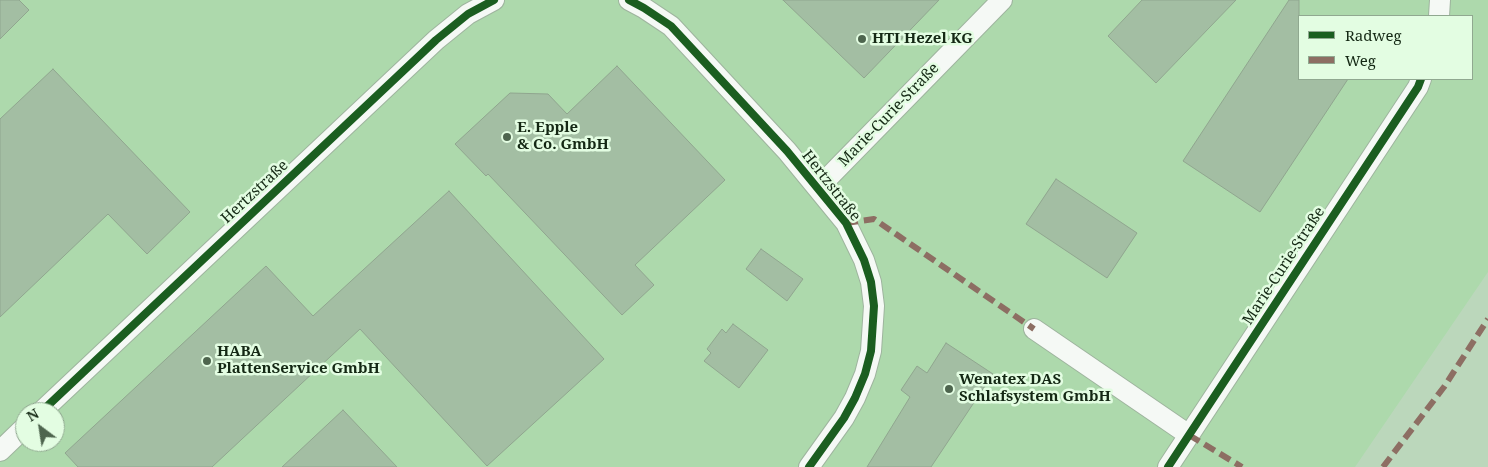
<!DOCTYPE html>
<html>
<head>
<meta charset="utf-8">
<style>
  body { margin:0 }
  #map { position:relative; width:1488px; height:467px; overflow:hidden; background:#bbd7bb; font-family:"Noto Serif",serif }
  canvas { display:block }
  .legend { position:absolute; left:1298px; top:15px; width:175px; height:65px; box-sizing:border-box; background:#e3fde2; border:1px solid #90a890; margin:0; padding:6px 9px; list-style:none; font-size:15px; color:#142814 }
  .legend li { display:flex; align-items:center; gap:10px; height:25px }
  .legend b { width:25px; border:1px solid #90a890 }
  .north { position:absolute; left:15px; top:402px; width:50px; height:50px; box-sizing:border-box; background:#e3fde2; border:1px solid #90a890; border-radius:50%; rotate:329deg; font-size:14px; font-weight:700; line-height:20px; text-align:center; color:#142814 }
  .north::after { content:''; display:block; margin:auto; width:18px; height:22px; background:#4e654e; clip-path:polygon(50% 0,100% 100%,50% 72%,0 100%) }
</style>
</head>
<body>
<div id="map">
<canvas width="1488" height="467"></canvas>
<ul class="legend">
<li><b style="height:6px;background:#1b5e20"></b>Radweg</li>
<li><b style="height:6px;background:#8d6e63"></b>Weg</li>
</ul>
<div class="north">N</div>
</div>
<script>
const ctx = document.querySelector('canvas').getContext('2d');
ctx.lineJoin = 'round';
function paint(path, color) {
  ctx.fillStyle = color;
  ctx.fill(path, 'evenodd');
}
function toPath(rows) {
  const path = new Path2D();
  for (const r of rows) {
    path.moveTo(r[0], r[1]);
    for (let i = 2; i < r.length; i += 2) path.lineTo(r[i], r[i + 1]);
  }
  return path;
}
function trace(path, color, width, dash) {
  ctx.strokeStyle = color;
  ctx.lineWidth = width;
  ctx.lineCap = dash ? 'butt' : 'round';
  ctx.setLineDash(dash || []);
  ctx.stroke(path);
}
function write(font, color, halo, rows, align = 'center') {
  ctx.font = font + ' "Noto Serif",serif';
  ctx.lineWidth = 5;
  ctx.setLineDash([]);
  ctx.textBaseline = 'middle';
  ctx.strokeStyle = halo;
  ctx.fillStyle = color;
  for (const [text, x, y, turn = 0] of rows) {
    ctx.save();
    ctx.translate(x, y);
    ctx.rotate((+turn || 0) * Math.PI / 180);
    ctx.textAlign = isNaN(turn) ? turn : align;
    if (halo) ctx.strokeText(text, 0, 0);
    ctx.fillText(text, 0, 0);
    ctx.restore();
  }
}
const built = toPath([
  [0,0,1488,0,1488,272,1355,467,0,467],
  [1299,16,1472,16,1472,79,1299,79],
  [25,412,55,412,55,442,25,442]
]);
const building = toPath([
  [0,0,19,0,29,10,0,39,0,0],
  [783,0,939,0,864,78,783,0],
  [1142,0,1236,0,1156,83,1108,36,1142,0],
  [1289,0,1299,0,1299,79,1348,79,1260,212,1183,161,1289,0],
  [617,66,725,180,635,265,654,285,622,315,488,174,486,176,455,144,510,93,548,94,567,114,617,66],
  [53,69,190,212,147,254,108,214,0,317,0,119,53,69],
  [1056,179,1137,233,1107,278,1026,224,1056,179],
  [449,191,604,359,487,466,360,329,212,467,78,467,65,453,266,266,313,316,449,191],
  [761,249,803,279,787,301,746,269,761,249],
  [733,324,768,350,739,388,704,361,711,353,707,349,722,329,726,333,733,324],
  [946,343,993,374,931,467,867,467,910,397,901,390,917,366,927,373,946,343],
  [343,410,397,467,282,467,343,410]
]);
const minor = toPath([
  [629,0,644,8,671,26,787,151,846,223,864,260,871,282,874,306,871,351,865,374,855,398,844,418,809,467],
  [1439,16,1440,0],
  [818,188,1002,0],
  [1034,329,1189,435],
  [41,412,436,40,468,14,494,0],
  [0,451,25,427],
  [1168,467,1418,87,1421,79]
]);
const quiet = toPath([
  [846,223,874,219,1034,329],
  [1189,435,1242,467],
  [1383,467,1444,387,1488,319]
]);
const cycleway = toPath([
  [629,0,644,8,671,26,787,151,846,223,864,260,871,282,874,306,871,351,865,374,855,398,844,418,809,467],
  [41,412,436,40,468,14,494,0],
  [1168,467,1418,87,1421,79]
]);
const markers = [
  [862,39,5,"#4e654e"],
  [507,137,5,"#4e654e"],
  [207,361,5,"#4e654e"],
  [949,389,5,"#4e654e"]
];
const poiNames = [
  ["HTI Hezel KG",872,39],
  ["E. Epple",517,128],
  ["& Co. GmbH",517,145],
  ["HABA",217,352],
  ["PlattenService GmbH",217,369],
  ["Wenatex DAS",959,380],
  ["Schlafsystem GmbH",959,397]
];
const streetNames = [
  ["Marie-Curie-Straße",889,115,-46],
  ["Hertzstraße",831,186,52],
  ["Hertzstraße",255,192,-43],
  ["Marie-Curie-Straße",1284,266,-57]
];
paint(built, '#add9ac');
paint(building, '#a3bea3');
trace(building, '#90a68f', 1);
trace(minor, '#9eb49e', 22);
trace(minor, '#f5f9f5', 20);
trace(quiet, '#8d6e63', 6, [12, 6]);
trace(cycleway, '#1b5e20', 8);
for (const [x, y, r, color] of markers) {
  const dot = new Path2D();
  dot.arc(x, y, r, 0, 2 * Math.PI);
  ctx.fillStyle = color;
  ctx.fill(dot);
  trace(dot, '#e3fde2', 2);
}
write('bold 15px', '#142814', '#e3fde2', poiNames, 'left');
write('15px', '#142814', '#e3fde2', streetNames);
</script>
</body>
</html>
